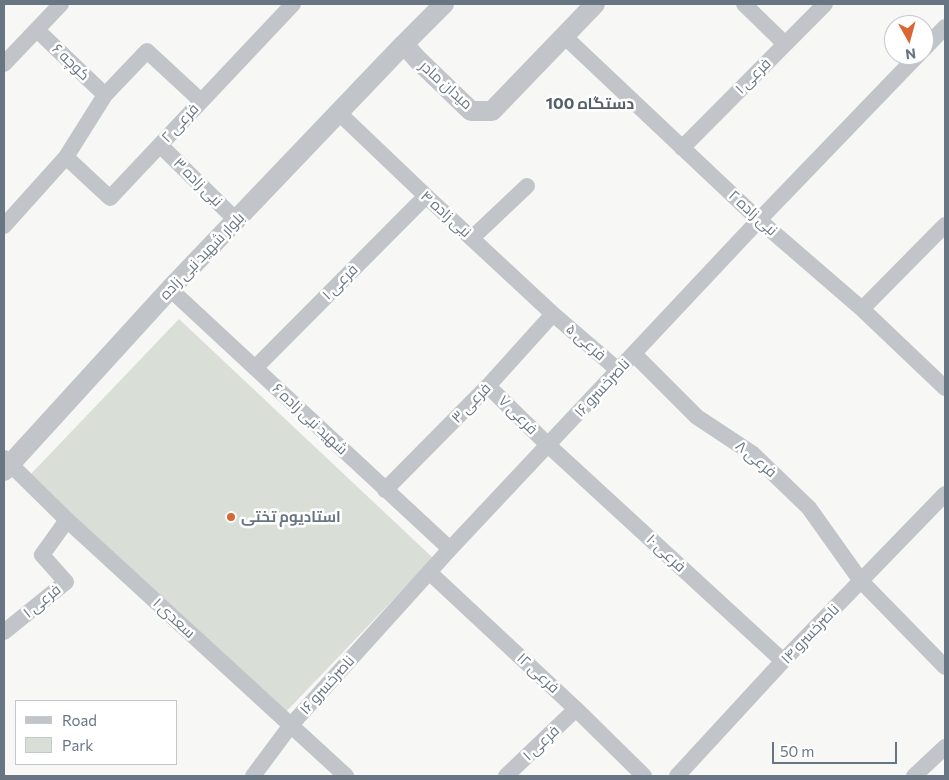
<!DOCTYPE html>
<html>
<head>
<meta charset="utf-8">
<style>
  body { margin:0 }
  #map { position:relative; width:949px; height:780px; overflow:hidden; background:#f7f8f5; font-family:Commissioner,sans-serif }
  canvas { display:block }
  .frame { position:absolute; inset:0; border:5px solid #687684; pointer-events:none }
  .legend { position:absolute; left:15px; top:700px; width:162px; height:65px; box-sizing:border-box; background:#fff; border:1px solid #c3c8ce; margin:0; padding:6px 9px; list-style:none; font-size:15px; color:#687684 }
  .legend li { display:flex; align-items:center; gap:10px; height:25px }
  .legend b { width:25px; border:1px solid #c3c8ce }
  .north { position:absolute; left:884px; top:15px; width:50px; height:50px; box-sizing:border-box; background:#fff; border:1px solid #c3c8ce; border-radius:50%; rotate:173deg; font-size:14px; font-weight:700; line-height:20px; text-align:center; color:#687684 }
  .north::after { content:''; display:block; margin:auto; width:18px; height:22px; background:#da6633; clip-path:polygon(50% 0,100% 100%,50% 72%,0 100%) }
  .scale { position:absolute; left:772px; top:742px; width:125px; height:22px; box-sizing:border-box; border:2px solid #687684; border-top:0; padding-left:6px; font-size:15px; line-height:18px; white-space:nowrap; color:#687684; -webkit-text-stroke:4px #fff; paint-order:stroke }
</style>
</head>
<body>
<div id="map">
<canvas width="949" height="780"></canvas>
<div class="frame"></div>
<ul class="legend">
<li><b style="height:6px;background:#c1c4c8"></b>Road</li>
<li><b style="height:14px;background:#d9ded6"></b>Park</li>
</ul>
<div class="north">N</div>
<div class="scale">50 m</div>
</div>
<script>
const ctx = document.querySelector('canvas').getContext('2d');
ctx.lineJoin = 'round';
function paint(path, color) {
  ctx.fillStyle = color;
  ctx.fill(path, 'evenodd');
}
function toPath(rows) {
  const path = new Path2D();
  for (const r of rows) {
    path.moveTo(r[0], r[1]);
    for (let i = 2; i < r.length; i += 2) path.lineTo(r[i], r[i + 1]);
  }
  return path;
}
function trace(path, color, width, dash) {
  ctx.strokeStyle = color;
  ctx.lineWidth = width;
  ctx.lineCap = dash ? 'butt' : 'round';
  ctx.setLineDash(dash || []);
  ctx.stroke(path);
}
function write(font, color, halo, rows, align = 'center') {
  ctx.font = font + ' Commissioner,Cairo,sans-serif';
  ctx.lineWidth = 5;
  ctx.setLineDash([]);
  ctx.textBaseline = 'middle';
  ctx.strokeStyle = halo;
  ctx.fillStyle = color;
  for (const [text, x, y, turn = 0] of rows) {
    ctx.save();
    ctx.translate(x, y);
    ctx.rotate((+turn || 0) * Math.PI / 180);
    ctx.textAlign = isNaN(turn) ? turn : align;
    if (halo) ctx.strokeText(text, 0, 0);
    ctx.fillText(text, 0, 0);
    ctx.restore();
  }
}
const green = toPath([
  [179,319,433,558,283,715,29,476]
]);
const minor = toPath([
  [744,4,785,44],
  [37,30,105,95],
  [564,36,759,220,862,309,945,388],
  [924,49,945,27],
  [4,64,61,4],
  [339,113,426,196,553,314,618,370],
  [160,145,236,220],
  [682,148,825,4],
  [66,157,110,198,293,4],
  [4,226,66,157,105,95,147,51,201,101],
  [472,238,527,186],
  [170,289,450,549],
  [862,309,945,225],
  [634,354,697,417,753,454,809,508,861,581,945,667],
  [255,368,426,196],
  [488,386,548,445,783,661],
  [4,458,67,520,346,776],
  [385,490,488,386,553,314],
  [429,572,576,709,644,776],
  [4,632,66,582,42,555,67,520],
  [253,776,291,725,450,549,759,220,918,55],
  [506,776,576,709],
  [677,776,783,661,945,494],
  [914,776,945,747]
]);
const tertiary = toPath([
  [444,4,404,44,417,59,471,111,492,111,595,4],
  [4,471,170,289,404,44]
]);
const markers = [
  [231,517,5,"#da6633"]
];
const streetNames = [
  ["کوچه ۶",71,62,44],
  ["فرعی ۱",753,76,-45],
  ["میدان مادر",446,85,42],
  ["فرعی ۲",180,123,-47],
  ["نبی زاده ۳",198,182,45],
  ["نبی زاده ۲",753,213,42],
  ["نبی زاده ۴",446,214,42],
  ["بلوار شهید نبی زاده",202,256,-46],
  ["فرعی ۱",340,282,-45],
  ["فرعی ۵",586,342,41],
  ["ناصرخسرو ۱۶",602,388,-47],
  ["فرعی ۳",471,403,-46],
  ["فرعی ۷",518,415,45],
  ["شهید نبی زاده ۶",310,419,43],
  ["فرعی ۸",756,459,40],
  ["فرعی ۱۰",666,553,43],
  ["فرعی ۱",42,601,-39],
  ["سعدی ۱",174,618,43],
  ["ناصرخسرو ۱۴",810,634,-46],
  ["فرعی ۱۲",538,673,43],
  ["ناصرخسرو ۱۶",327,685,-48],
  ["فرعی ۱",541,743,-43]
];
const poiNames = [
  ["استادیوم تختی",241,517]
];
const neighbourhoodNames = [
  ["100 دستگاه",590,104]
];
paint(green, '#d9ded6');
trace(minor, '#c1c4c8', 16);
trace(tertiary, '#c1c4c8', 20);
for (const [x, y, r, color] of markers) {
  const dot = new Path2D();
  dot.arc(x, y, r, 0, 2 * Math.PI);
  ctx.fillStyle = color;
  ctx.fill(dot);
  trace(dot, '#fff', 2);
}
write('15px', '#687684', '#fff', streetNames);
write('bold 15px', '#687684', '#fff', poiNames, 'left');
write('bold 16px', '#56606a', '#fff', neighbourhoodNames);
</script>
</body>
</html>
